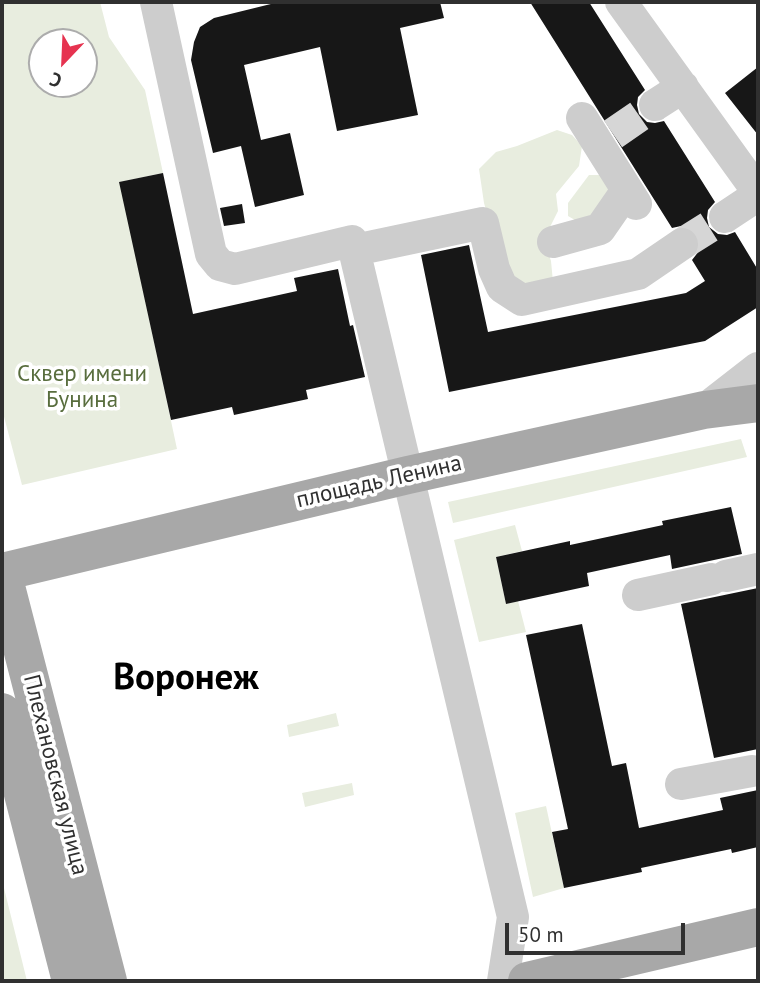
<!DOCTYPE html>
<html>
<head>
<meta charset="utf-8">
<style>
  body { margin:0 }
  #map { position:relative; width:760px; height:983px; overflow:hidden; background:#fff; font-family:"PT Sans",sans-serif }
  canvas { display:block }
  .frame { position:absolute; inset:0; border:4px solid #303030; pointer-events:none }
  .north { position:absolute; left:28px; top:28px; width:70px; height:70px; box-sizing:border-box; background:#fff; border:2px solid #acacac; border-radius:50%; rotate:203deg; font-size:19px; font-weight:700; line-height:28px; text-align:center; color:#303030 }
  .north::after { content:''; display:block; margin:auto; width:24px; height:32px; background:#e63350; clip-path:polygon(50% 0,100% 100%,50% 72%,0 100%) }
  .scale { position:absolute; left:505px; top:923px; width:180px; height:32px; box-sizing:border-box; border:4px solid #303030; border-top:0; padding-left:9px; font-size:21px; line-height:24px; white-space:nowrap; color:#303030; -webkit-text-stroke:5px #fff; paint-order:stroke }
</style>
</head>
<body>
<div id="map">
<canvas width="760" height="983"></canvas>
<div class="frame"></div>
<div class="north">С</div>
<div class="scale">50 m</div>
</div>
<script>
const ctx = document.querySelector('canvas').getContext('2d');
ctx.lineJoin = 'round';
function paint(path, color) {
  ctx.fillStyle = color;
  ctx.fill(path, 'evenodd');
}
function toPath(rows) {
  const path = new Path2D();
  for (const r of rows) {
    path.moveTo(r[0], r[1]);
    for (let i = 2; i < r.length; i += 2) path.lineTo(r[i], r[i + 1]);
  }
  return path;
}
function trace(path, color, width, dash) {
  ctx.strokeStyle = color;
  ctx.lineWidth = width;
  ctx.lineCap = dash ? 'butt' : 'round';
  ctx.setLineDash(dash || []);
  ctx.stroke(path);
}
function write(font, color, halo, rows, align = 'center') {
  ctx.font = font + ' "PT Sans",sans-serif';
  ctx.lineWidth = 7;
  ctx.setLineDash([]);
  ctx.textBaseline = 'middle';
  ctx.strokeStyle = halo;
  ctx.fillStyle = color;
  for (const [text, x, y, turn = 0] of rows) {
    ctx.save();
    ctx.translate(x, y);
    ctx.rotate((+turn || 0) * Math.PI / 180);
    ctx.textAlign = isNaN(turn) ? turn : align;
    if (halo) ctx.strokeText(text, 0, 0);
    ctx.fillText(text, 0, 0);
    ctx.restore();
  }
}
const green = toPath([
  [2,2,100,2,109,37,145,90,163,173,120,182,177,449,22,485,2,409],
  [42,42,84,42,84,84,42,84],
  [557,130,572,135,582,146,579,166,556,194,558,211,544,239,551,261,553,282,520,284,502,266,484,203,479,169,496,152,517,146],
  [589,175,600,175,613,195,610,203,580,223,568,216,568,203],
  [741,439,747,457,453,523,448,502],
  [515,525,522,551,496,557,506,604,518,601,526,632,479,642,454,540],
  [336,713,339,726,289,737,287,725],
  [352,783,354,795,305,807,302,793],
  [546,806,564,888,533,897,515,813],
  [2,880,27,981,2,981]
]);
const building = toPath([
  [279,2,440,2,444,18,400,28,418,115,337,131,320,47,244,65,261,140,290,133,304,195,255,207,241,146,213,153,191,60,194,42,200,27,214,18],
  [530,2,589,2,645,90,638,97,637,105,639,114,647,122,655,123,664,121,715,202,708,210,707,218,709,227,718,234,727,235,735,232,758,270,758,307,705,341,449,392,421,255,469,245,488,332,686,293,705,281,692,260,699,251,700,243,697,234,689,227,681,226,672,228],
  [758,67,758,135,725,93],
  [163,173,193,314,297,291,294,278,338,269,350,326,353,325,365,377,306,390,308,399,234,415,232,407,171,420,119,182],
  [242,204,245,223,224,226,220,208],
  [731,507,742,554,672,569,670,555,587,573,589,586,506,604,496,557,570,541,570,545,663,525,662,521],
  [758,588,758,749,714,758,681,604],
  [582,624,612,766,626,763,639,828,723,810,720,798,758,790,758,847,732,853,731,849,641,868,642,872,564,888,552,832,568,829,526,635]
]);
const minorTunnel = toPath([
  [613,134,655,105],
  [682,244,725,217]
]);
const minor = toPath([
  [156,2,211,254,220,265,235,269,352,241,513,917,503,981],
  [621,2,758,192],
  [655,105,683,87],
  [582,118,636,204],
  [725,217,758,195],
  [553,242,600,229,627,190],
  [355,250,483,223,494,269,502,287,522,300,638,274,682,244],
  [704,410,758,368],
  [726,576,758,569],
  [638,595,712,579],
  [681,784,752,771]
]);
const major = toPath([
  [2,571,108,981],
  [2,572,408,475,704,410,758,403],
  [2,712,71,981],
  [527,981,758,927]
]);
const parkNames = [
  ["Cквер имени",82,374],
  ["Бунина",82,400]
];
const streetNames = [
  ["площадь Ленина",379,482,-13],
  ["Плехановская улица",55,775,76]
];
const townNames = [
  ["Воронеж",186,678]
];
paint(green, '#e8eddf');
paint(building, '#171717');
trace(minorTunnel, '#d6d6d6', 32, [32, 16]);
trace(minor, '#cdcdcd', 32);
trace(major, '#a8a8a8', 38);
write('23px', '#586d3d', '#fff', parkNames);
write('23px', '#303030', '#fff', streetNames);
write('bold 37px', '#000', '#fff', townNames);
</script>
</body>
</html>
